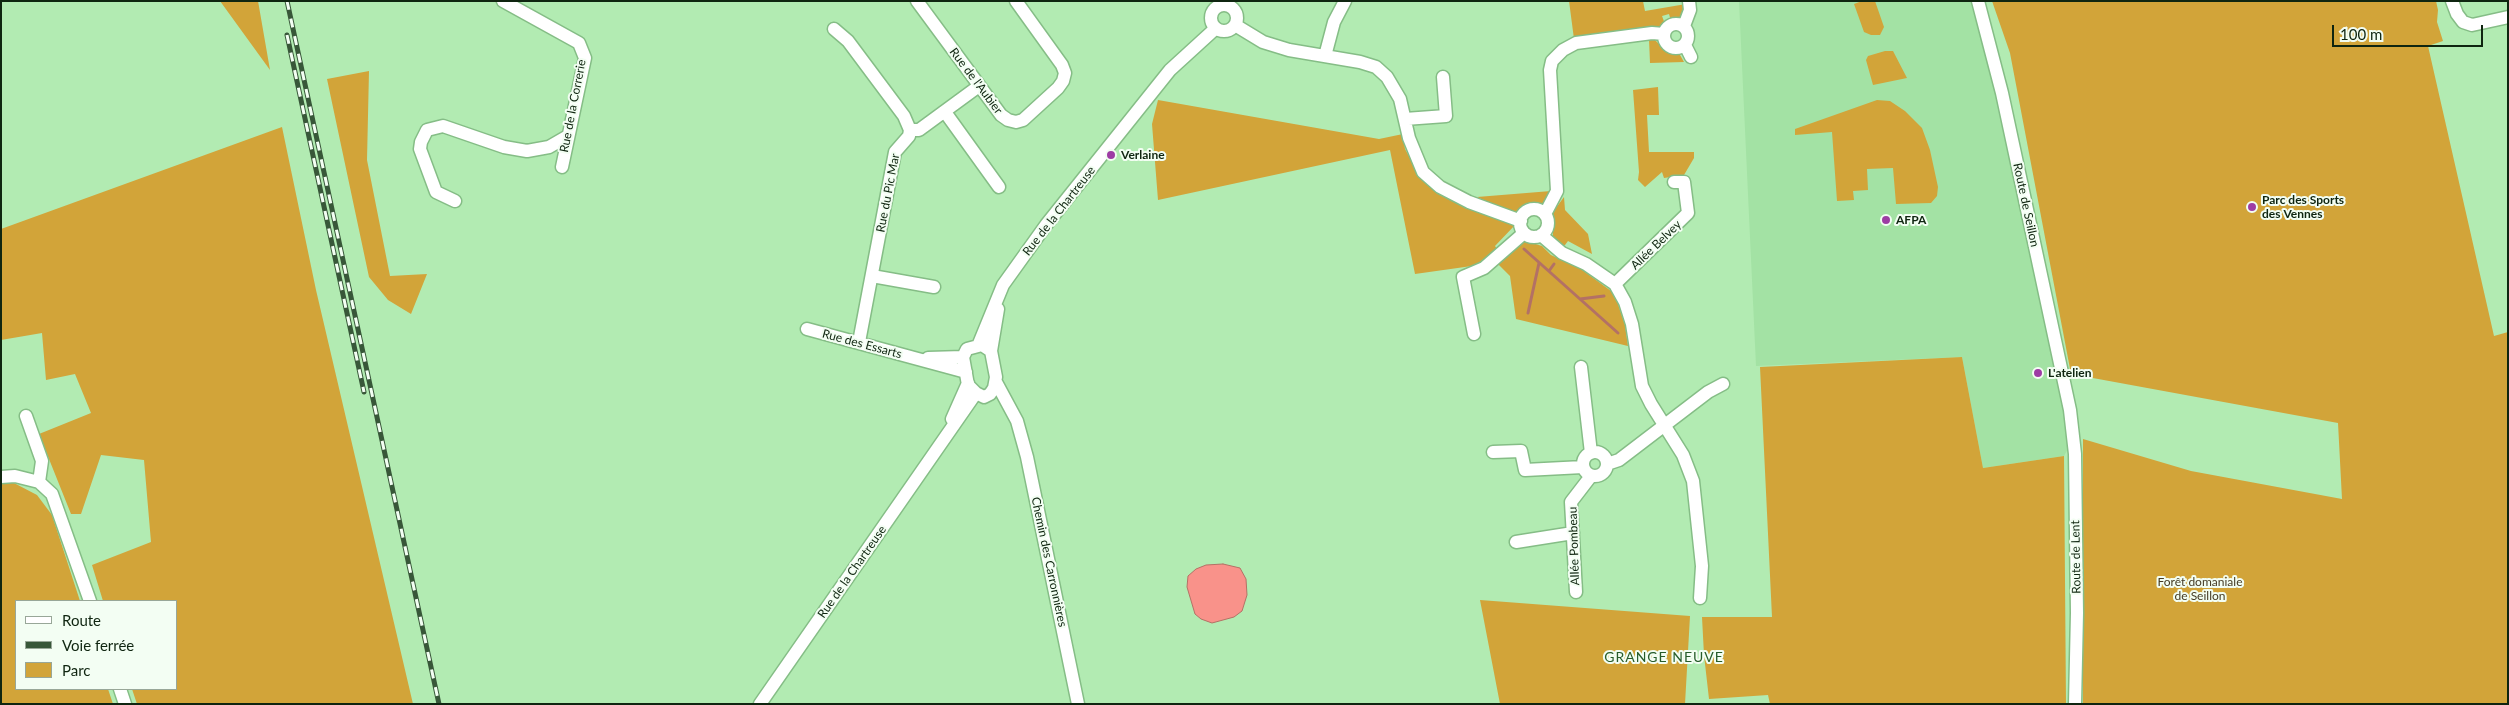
<!DOCTYPE html>
<html>
<head>
<meta charset="utf-8">
<style>
  body { margin:0 }
  #map { position:relative; width:2509px; height:705px; overflow:hidden; background:#b2ebb2; font-family:Lato,sans-serif }
  canvas { display:block }
  .frame { position:absolute; inset:0; border:2px solid #0f2510; pointer-events:none }
  .legend { position:absolute; left:15px; top:600px; width:162px; height:90px; box-sizing:border-box; background:#f3fef3; border:1px solid #98a798; margin:0; padding:6px 9px; list-style:none; font-size:15px; color:#0f2510 }
  .legend li { display:flex; align-items:center; gap:10px; height:25px }
  .legend b { width:25px; border:1px solid #98a798 }
  .scale { position:absolute; left:2332px; top:25px; width:151px; height:22px; box-sizing:border-box; border:2px solid #0f2510; border-top:0; padding-left:6px; font-size:15px; line-height:18px; white-space:nowrap; color:#0f2510; -webkit-text-stroke:4px #f3fef3; paint-order:stroke }
</style>
</head>
<body>
<div id="map">
<canvas width="2509" height="705"></canvas>
<div class="frame"></div>
<ul class="legend">
<li><b style="height:6px;background:#fff"></b>Route</li>
<li><b style="height:6px;background:#385739"></b>Voie ferrée</li>
<li><b style="height:14px;background:#d2a439"></b>Parc</li>
</ul>
<div class="scale">100 m</div>
</div>
<script>
const ctx = document.querySelector('canvas').getContext('2d');
ctx.lineJoin = 'round';
function paint(path, color) {
  ctx.fillStyle = color;
  ctx.fill(path, 'evenodd');
}
function toPath(rows) {
  const path = new Path2D();
  for (const r of rows) {
    if (r.length === 3) {
      path.moveTo(r[0] + r[2], r[1]);
      path.arc(r[0], r[1], r[2], 0, 2 * Math.PI);
      continue;
    }
    path.moveTo(r[0], r[1]);
    for (let i = 2; i < r.length; i += 2) path.lineTo(r[i], r[i + 1]);
  }
  return path;
}
function trace(path, color, width, dash) {
  ctx.strokeStyle = color;
  ctx.lineWidth = width;
  ctx.lineCap = dash ? 'butt' : 'round';
  ctx.setLineDash(dash || []);
  ctx.stroke(path);
}
function write(font, color, halo, rows, align = 'center') {
  ctx.font = font + ' Lato,sans-serif';
  ctx.lineWidth = 4;
  ctx.setLineDash([]);
  ctx.textBaseline = 'middle';
  ctx.strokeStyle = halo;
  ctx.fillStyle = color;
  for (const [text, x, y, turn = 0] of rows) {
    ctx.save();
    ctx.translate(x, y);
    ctx.rotate((+turn || 0) * Math.PI / 180);
    ctx.textAlign = isNaN(turn) ? turn : align;
    if (halo) ctx.strokeText(text, 0, 0);
    ctx.fillText(text, 0, 0);
    ctx.restore();
  }
}
const built = toPath([
  [1739,1,1970,1,1995,83,2063,407,2069,447,2064,456,1983,468,1962,357,1756,366]
]);
const green = toPath([
  [220,1,258,1,270,70],
  [1569,1,1643,1,1645,11,1686,4,1685,11,1680,17,1671,21,1669,14,1662,16,1665,24,1658,27,1574,39],
  [1862,1,1875,1,1884,27,1880,35,1871,35,1864,32,1854,4],
  [1992,1,2436,1,2438,10,2437,22,2443,41,2428,46,2494,336,2508,332,2508,704,2083,704,2083,439,2191,471,2342,499,2338,423,2071,374,2010,53],
  [1649,39,1654,39,1664,49,1680,55,1684,62,1650,63],
  [1885,51,1893,51,1907,78,1873,85,1866,60,1868,56],
  [369,71,367,160,390,276,427,274,411,314,388,300,369,277,327,79],
  [1658,87,1659,115,1647,115,1649,152,1694,152,1694,158,1684,175,1664,178,1662,172,1645,187,1638,180,1639,172,1633,90],
  [1158,100,1379,139,1403,134,1405,149,1416,169,1516,224,1495,246,1499,252,1486,264,1415,274,1390,150,1158,200,1152,124],
  [1877,100,1890,101,1905,111,1922,128,1930,150,1938,187,1937,196,1931,203,1896,204,1893,168,1867,169,1868,190,1853,191,1854,200,1837,201,1832,132,1795,135,1795,129],
  [282,127,316,290,413,704,137,704,132,689,176,689,176,601,103,601,92,565,151,542,144,460,101,455,81,514,71,514,39,434,91,413,75,374,46,380,42,333,1,340,1,229],
  [1551,191,1545,204,1528,207,1518,212,1510,212,1477,197],
  [1564,197,1565,210,1588,234,1592,254,1568,241,1565,245,1561,246,1553,238,1553,212],
  [1523,240,1542,246,1551,255,1581,269,1611,291,1618,304,1625,325,1628,346,1516,319,1510,276,1498,264],
  [1962,357,1983,468,2064,456,2066,704,1770,704,1768,695,1709,699,1704,655,1702,617,1772,617,1760,367],
  [1,483,14,483,37,495,52,515,80,601,16,601,16,689,108,689,113,704,1,704],
  [1480,600,1690,616,1685,704,1500,704]
]);
const water = toPath([
  [1223,564,1240,568,1246,579,1247,595,1242,611,1234,617,1212,623,1201,619,1195,614,1187,587,1188,576,1196,569,1206,565,1223,564]
]);
const stream = toPath([
  [1524,249,1618,333],
  [1549,271,1554,264],
  [1580,299,1604,296],
  [1528,313,1539,263]
]);
const minor = toPath([
  [503,1,579,43,585,58,562,167],
  [917,1,1001,115,1008,120,1016,122,1023,120,1058,88,1063,81,1065,73,1062,65,1016,1],
  [1978,1,2002,93,2070,410,2075,454,2077,613,2075,704],
  [2452,1,2457,14,2463,22,2472,25,2508,17],
  [1224,18,13],
  [1676,36,12],
  [1235,25,1263,42,1289,50,1360,62,1376,67,1387,77,1400,99,1409,138,1423,172,1440,187,1469,202,1521,221],
  [1684,26,1690,10,1689,1],
  [834,29,848,41,904,116,910,130],
  [1685,45,1691,57],
  [1325,56,1334,22,1345,1],
  [945,112,999,187],
  [1405,119,1446,116,1443,77],
  [455,201,436,192,420,149,421,142,427,130,443,126,504,147,527,151,549,147,568,136],
  [1534,223,14],
  [1545,214,1557,191,1550,70,1552,61,1563,50,1576,43,1652,33,1664,34],
  [1541,235,1562,253,1586,264,1615,284,1625,302,1632,324,1642,386,1651,404,1683,455,1693,481,1702,566,1700,598],
  [872,276,934,287],
  [1615,284,1688,213,1684,182,1674,182],
  [807,329,966,372],
  [1474,334,1463,277,1484,268,1524,233],
  [859,342,895,152,909,136,910,130,919,130,979,86],
  [982,345,991,351,996,377,994,388,990,394,984,397,976,393,968,385,963,357,967,349,982,345],
  [978,346,1003,285,1046,225,1170,70,1216,28],
  [991,351,998,309],
  [928,358,963,357],
  [1581,367,1591,453],
  [996,382,1017,421,1027,457,1078,704],
  [26,416,42,461,39,482],
  [952,419,968,383],
  [1493,452,1521,451,1525,470,1583,467],
  [1595,464,12],
  [1607,464,1619,460,1708,392,1723,384],
  [1,477,15,476,39,482,52,494,90,601],
  [1516,542,1573,533],
  [1576,592,1571,502,1591,476],
  [120,689,125,704],
  [760,704,976,393]
]);
const rail = toPath([
  [287,1,439,704],
  [287,35,364,392]
]);
const markers = [
  [1111,155,5,"#9d3da4"],
  [2252,207,5,"#9d3da4"],
  [1886,220,5,"#9d3da4"],
  [2038,373,5,"#9d3da4"]
];
const streetNames = [
  ["Rue de l'Aubier",976,81,53],
  ["Rue de la Correrie",573,106,-79],
  ["Rue du Pic Mar",888,193,-79],
  ["Route de Seillon",2026,205,78],
  ["Rue de la Chartreuse",1059,211,-52],
  ["Allée Belvey",1656,245,-44],
  ["Rue des Essarts",862,344,15],
  ["Allée Pombeau",1574,546,-92],
  ["Route de Lent",2076,557,-91],
  ["Chemin des Carronnières",1049,562,78],
  ["Rue de la Chartreuse",852,572,-55]
];
const poiNames = [
  ["Verlaine",1121,155],
  ["Parc des Sports",2262,200],
  ["des Vennes",2262,214],
  ["AFPA",1896,220],
  ["L'atelien",2048,373]
];
const parkNames = [
  ["Forêt domaniale",2200,582],
  ["de Seillon",2200,596]
];
const neighbourhoodNames = [
  ["GRANGE NEUVE",1664,657]
];
paint(built, '#a3e2a4');
paint(green, '#d2a439');
paint(water, '#f9928a');
trace(water, '#b37165', 1);
trace(stream, '#b37165', 3);
trace(minor, '#85bd86', 15);
trace(minor, '#fff', 12);
trace(rail, '#385739', 5);
trace(rail, '#f3fef3', 3, [9]);
for (const [x, y, r, color] of markers) {
  const dot = new Path2D();
  dot.arc(x, y, r, 0, 2 * Math.PI);
  ctx.fillStyle = color;
  ctx.fill(dot);
  trace(dot, '#f3fef3', 2);
}
write('12px', '#0f2510', '#f3fef3', streetNames);
write('bold 12px', '#0f2510', '#f3fef3', poiNames, 'left');
write('12px', '#443a24', '#f3fef3', parkNames);
ctx.letterSpacing = '1px';
write('14px', '#285d2b', '#f3fef3', neighbourhoodNames);
ctx.letterSpacing = '0px';
</script>
</body>
</html>
